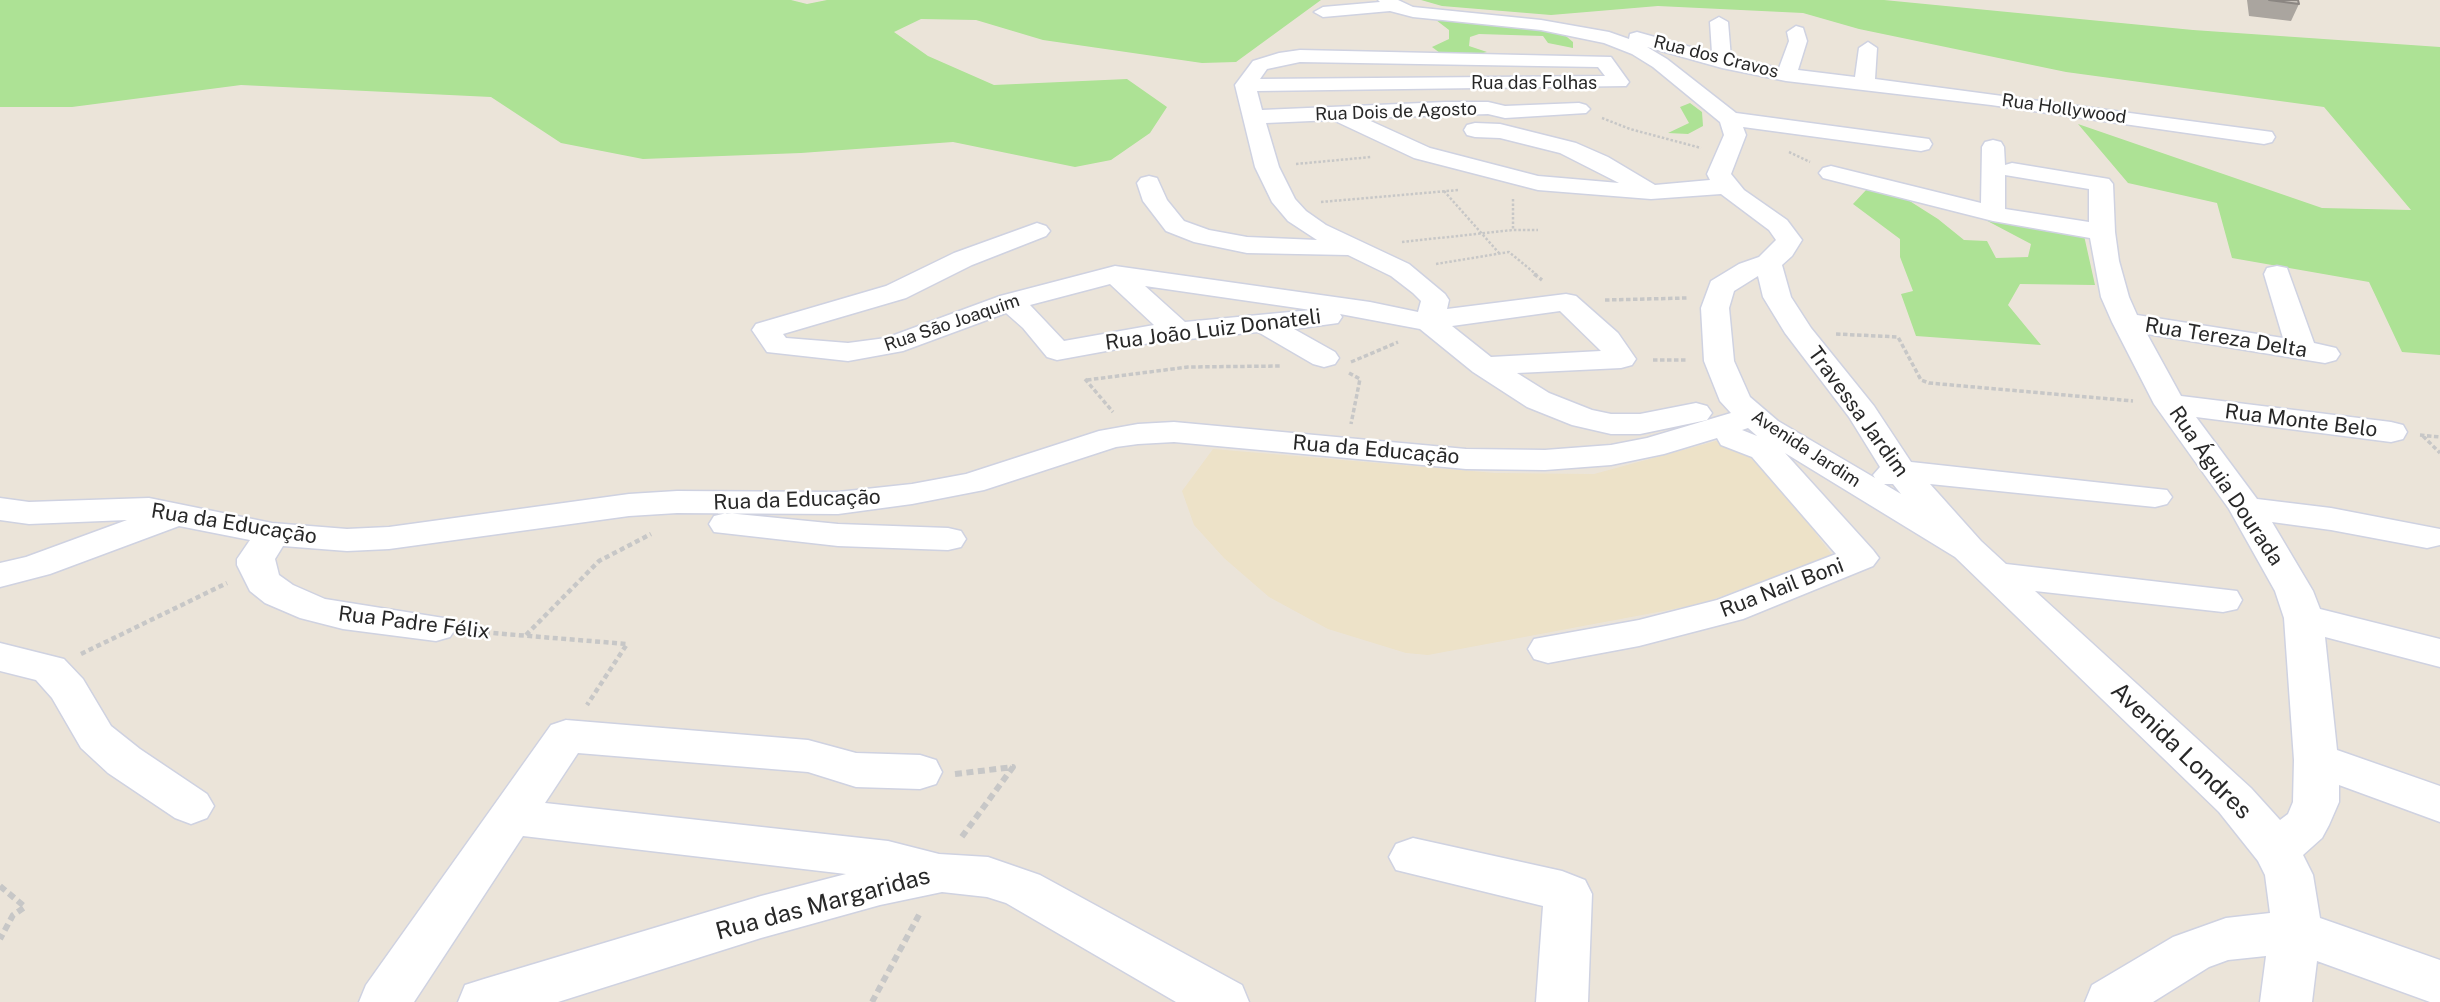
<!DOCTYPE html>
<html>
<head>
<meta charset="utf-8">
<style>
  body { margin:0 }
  canvas { display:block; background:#ebe4d9 }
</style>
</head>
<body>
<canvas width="2440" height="1002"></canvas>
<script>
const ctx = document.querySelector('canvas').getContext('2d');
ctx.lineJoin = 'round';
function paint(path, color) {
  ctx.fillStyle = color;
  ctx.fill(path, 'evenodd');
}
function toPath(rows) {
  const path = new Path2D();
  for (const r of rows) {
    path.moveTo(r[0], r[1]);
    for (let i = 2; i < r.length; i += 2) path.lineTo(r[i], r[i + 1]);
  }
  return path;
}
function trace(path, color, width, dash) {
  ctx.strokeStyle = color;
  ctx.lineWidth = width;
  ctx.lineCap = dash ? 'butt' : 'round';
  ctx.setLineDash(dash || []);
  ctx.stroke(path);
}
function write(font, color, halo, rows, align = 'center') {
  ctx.font = font + ' "Public Sans",sans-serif';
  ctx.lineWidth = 5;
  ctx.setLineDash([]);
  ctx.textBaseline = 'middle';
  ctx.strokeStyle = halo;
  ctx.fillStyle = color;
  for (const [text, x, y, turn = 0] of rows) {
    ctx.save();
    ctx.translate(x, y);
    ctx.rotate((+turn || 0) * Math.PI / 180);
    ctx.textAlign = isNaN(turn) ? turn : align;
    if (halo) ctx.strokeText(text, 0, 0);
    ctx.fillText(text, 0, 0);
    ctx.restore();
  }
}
const education = toPath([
  [1716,441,1758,456,1832,555,1701,604,1428,655,1406,653,1328,629,1269,597,1224,558,1194,525,1182,491,1213,449,1495,473,1594,474]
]);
const green = toPath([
  [0,0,791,0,807,4,827,0,1321,0,1236,62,1202,63,1043,40,976,20,921,19,894,32,928,56,994,85,1127,79,1167,107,1150,133,1111,160,1075,167,953,142,801,153,643,159,561,143,491,97,241,85,72,107,0,107],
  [1421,0,1884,0,2193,30,2440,47,2440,355,2402,352,2369,282,2232,258,2217,203,2128,183,2078,124,2322,208,2411,210,2324,107,2066,72,1859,29,1803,13,1658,6,1551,15,1442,6],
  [1436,20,1561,32,1573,42,1573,48,1548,43,1543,36,1479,34,1470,37,1469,46,1487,52,1471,56,1440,53,1432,47,1449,39,1449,30],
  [1690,103,1702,112,1703,126,1688,134,1668,133,1689,123,1680,107],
  [1867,189,1908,200,1938,219,1964,240,1987,241,1996,258,2028,257,2031,244,1978,216,2083,231,2095,285,2020,284,2008,305,2041,345,1916,336,1901,294,1913,291,1900,257,1900,239,1853,204]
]);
const pathFar3 = toPath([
  [1602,118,1630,129,1701,148],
  [1789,152,1810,162],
  [1296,164,1371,157],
  [1444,191,1499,253],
  [1513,199,1513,230],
  [1321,202,1459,190],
  [1402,242,1513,230,1538,230],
  [1436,264,1509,252,1537,275]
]);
const pathFar2 = toPath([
  [1534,274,1542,280],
  [1605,300,1687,298],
  [1836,334,1898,337,1921,380,1929,383,2133,401],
  [1653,360,1686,360],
  [1351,362,1398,342],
  [1349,373,1360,379,1351,424],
  [1085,379,1113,412],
  [1087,380,1188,367,1281,366],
  [2420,435,2440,437],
  [2423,436,2440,453]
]);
const pathFar1 = toPath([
  [468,631,627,644,587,705],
  [526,635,599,561,651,534],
  [81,654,227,583]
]);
const path = toPath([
  [955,774,1013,767,961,838],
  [0,886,25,907,13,915,0,939],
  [872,1002,920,913]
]);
const minor = toPath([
  [1378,0,1398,0,1413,7,1541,20,1609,32,1629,39,1630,34,1637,32,1712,53,1710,22,1719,17,1728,22,1731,58,1779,68,1789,41,1787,32,1796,26,1803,28,1807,41,1798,70,1855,77,1859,48,1868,42,1877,48,1875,79,2272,132,2275,137,2272,142,2264,144,1991,105,1786,81,1722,68,1647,47,1667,59,1736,113,1929,139,1932,144,1929,149,1921,151,1743,127,1746,135,1731,174,1744,190,1787,220,1802,240,1792,256,1782,265,1791,297,1811,328,1874,406,1911,462,2167,490,2172,497,2167,504,2155,507,1930,484,1981,541,2006,564,2237,591,2242,600,2237,609,2223,612,2035,591,2251,788,2280,820,2288,814,2293,802,2294,760,2284,618,2275,591,2229,509,2154,404,2112,322,2101,297,2090,238,1993,221,1823,178,1819,173,1823,168,1831,166,1981,203,1982,147,1985,142,1993,140,2001,142,2004,147,2005,165,2012,163,2109,179,2113,184,2115,232,2119,261,2129,297,2137,315,2283,338,2264,274,2267,268,2277,266,2287,268,2314,343,2336,348,2340,354,2336,360,2325,363,2147,334,2181,396,2391,422,2403,425,2407,432,2403,439,2391,442,2196,417,2257,499,2331,508,2440,529,2440,545,2427,548,2331,530,2272,522,2313,591,2320,609,2440,639,2440,667,2325,637,2337,750,2440,786,2440,822,2339,785,2339,802,2329,825,2322,838,2303,855,2313,875,2320,918,2440,960,2440,1002,2430,1002,2317,961,2312,1002,2260,1002,2266,956,2228,960,2209,967,2153,1002,2085,1002,2092,985,2173,937,2226,918,2270,913,2265,875,2258,861,2219,812,1955,557,1785,453,1873,550,1879,558,1873,566,1743,619,1639,646,1548,663,1534,659,1528,649,1534,639,1639,620,1717,600,1836,554,1752,457,1721,445,1717,438,1664,454,1611,465,1545,470,1466,469,1174,442,1138,444,1116,447,984,490,912,504,838,514,677,513,629,516,389,549,347,551,283,546,275,559,279,575,293,585,325,599,450,619,456,628,450,637,436,641,343,629,300,618,265,603,250,591,237,565,237,559,250,540,179,526,50,574,0,587,0,563,26,557,127,520,29,524,0,520,0,498,29,502,149,498,272,523,347,529,389,527,629,494,677,491,838,492,912,484,966,474,1099,431,1138,424,1174,422,1466,449,1545,450,1611,445,1647,438,1731,413,1720,401,1704,361,1701,308,1711,281,1739,264,1759,257,1776,240,1769,230,1721,194,1651,199,1538,190,1414,158,1333,120,1266,123,1279,167,1295,199,1306,211,1326,225,1409,264,1445,294,1449,300,1447,309,1566,294,1576,296,1618,333,1636,359,1632,365,1621,368,1517,373,1549,393,1592,410,1611,414,1640,414,1696,403,1707,406,1712,413,1707,420,1640,434,1611,434,1572,425,1527,407,1473,372,1420,329,1340,314,1342,317,1338,323,1294,329,1335,352,1339,358,1335,364,1324,367,1313,364,1258,332,1150,343,1057,360,1047,357,1023,328,1006,313,903,351,848,361,767,352,752,330,756,324,886,286,954,253,1037,223,1046,226,1050,231,1046,236,972,265,906,298,783,334,786,338,848,343,886,338,1000,296,1115,266,1370,302,1418,312,1421,301,1413,293,1391,276,1348,255,1247,253,1194,242,1166,231,1143,201,1137,183,1141,178,1149,176,1157,178,1167,200,1184,221,1209,230,1247,237,1317,240,1288,221,1272,202,1255,167,1235,85,1253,61,1279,53,1300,50,1611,57,1629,82,1626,86,1257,91,1262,110,1445,102,1488,102,1505,106,1579,103,1586,105,1590,109,1586,113,1505,118,1488,114,1364,118,1430,148,1538,176,1619,183,1560,153,1500,138,1475,137,1467,135,1464,130,1467,125,1475,123,1500,124,1576,143,1608,157,1655,185,1710,180,1707,174,1724,135,1720,122,1653,67,1632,54,1604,43,1541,30,1413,17,1390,11,1323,17,1314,12,1323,7,1380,2,1378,0],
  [1300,62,1598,67,1605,76,1260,79,1267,69,1300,62],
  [2005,175,2089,189,2089,222,2005,209,2005,175],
  [1758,276,1763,297,1785,333,1849,417,1880,467,1873,475,1875,478,1778,421,1750,397,1734,361,1729,308,1734,291,1758,276],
  [1110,284,1154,325,1064,341,1030,305,1110,284],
  [1145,286,1311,310,1185,322,1145,286],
  [1560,311,1601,351,1491,357,1452,326,1560,311],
  [1748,428,1756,435,1757,436,1742,430,1748,428],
  [1884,484,1893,484,1901,494,1884,484],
  [727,513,838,524,948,528,961,531,966,539,961,547,948,550,838,546,714,532,709,524,714,516,727,513],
  [0,643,64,659,83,679,111,726,140,749,207,794,214,806,207,818,191,824,175,818,108,773,81,748,52,698,36,680,0,671,0,643],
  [566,720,808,740,856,753,920,755,936,760,942,772,936,784,920,789,856,787,808,772,578,753,545,803,888,841,939,854,988,857,1040,875,1242,985,1249,1002,1176,1002,1006,903,987,897,942,892,880,905,761,938,558,1002,458,1002,465,985,484,979,761,896,846,874,523,836,414,1002,359,1002,366,985,551,725,566,720],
  [1413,838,1562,871,1585,880,1592,894,1588,1002,1536,1002,1543,906,1396,870,1389,857,1396,844,1413,838]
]);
const wall = toPath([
  [2247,0,2298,0,2299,4,2291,21,2249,16]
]);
const building = toPath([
  [2269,0,2298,0,2299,4,2269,0]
]);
const farStreetnames = [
  ["Rua dos Cravos",1716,57,14],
  ["Rua das Folhas",1534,83],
  ["Rua Hollywood",2064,109,8],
  ["Rua Dois de Agosto",1396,112,-2],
  ["Rua São Joaquim",952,323,-19],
  ["Avenida Jardim",1806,449,33]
];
const streetNames = [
  ["Rua João Luiz Donateli",1213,330,-7],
  ["Rua Tereza Delta",2226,338,9],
  ["Travessa Jardim",1858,412,54],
  ["Rua Monte Belo",2301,421,7],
  ["Rua da Educação",1376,450,5],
  ["Rua Águia Dourada",2226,486,56],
  ["Rua da Educação",797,500,-2],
  ["Rua da Educação",234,524,9],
  ["Rua Nail Boni",1782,588,-21],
  ["Rua Padre Félix",414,623,7]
];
const nearStreetnames = [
  ["Avenida Londres",2181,751,44],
  ["Rua das Margaridas",823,904,-15]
];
paint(education, '#ede2c8');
paint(green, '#ade295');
trace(minor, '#cfd2e1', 3);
trace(pathFar3, '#c7c7c7', 2.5, [2.5, 2]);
trace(pathFar2, '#c7c7c7', 3.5, [4.5, 2.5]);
trace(pathFar1, '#c7c7c7', 4.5, [5, 3.5]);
trace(path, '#c7c7c7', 6, [7, 4.5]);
paint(minor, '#fff');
paint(wall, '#aaa59f');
paint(building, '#c6c0b9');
trace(building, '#8b8682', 2);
write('18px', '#282828', '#fff', farStreetnames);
write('21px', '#282828', '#fff', streetNames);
write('24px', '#282828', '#fff', nearStreetnames);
</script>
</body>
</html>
